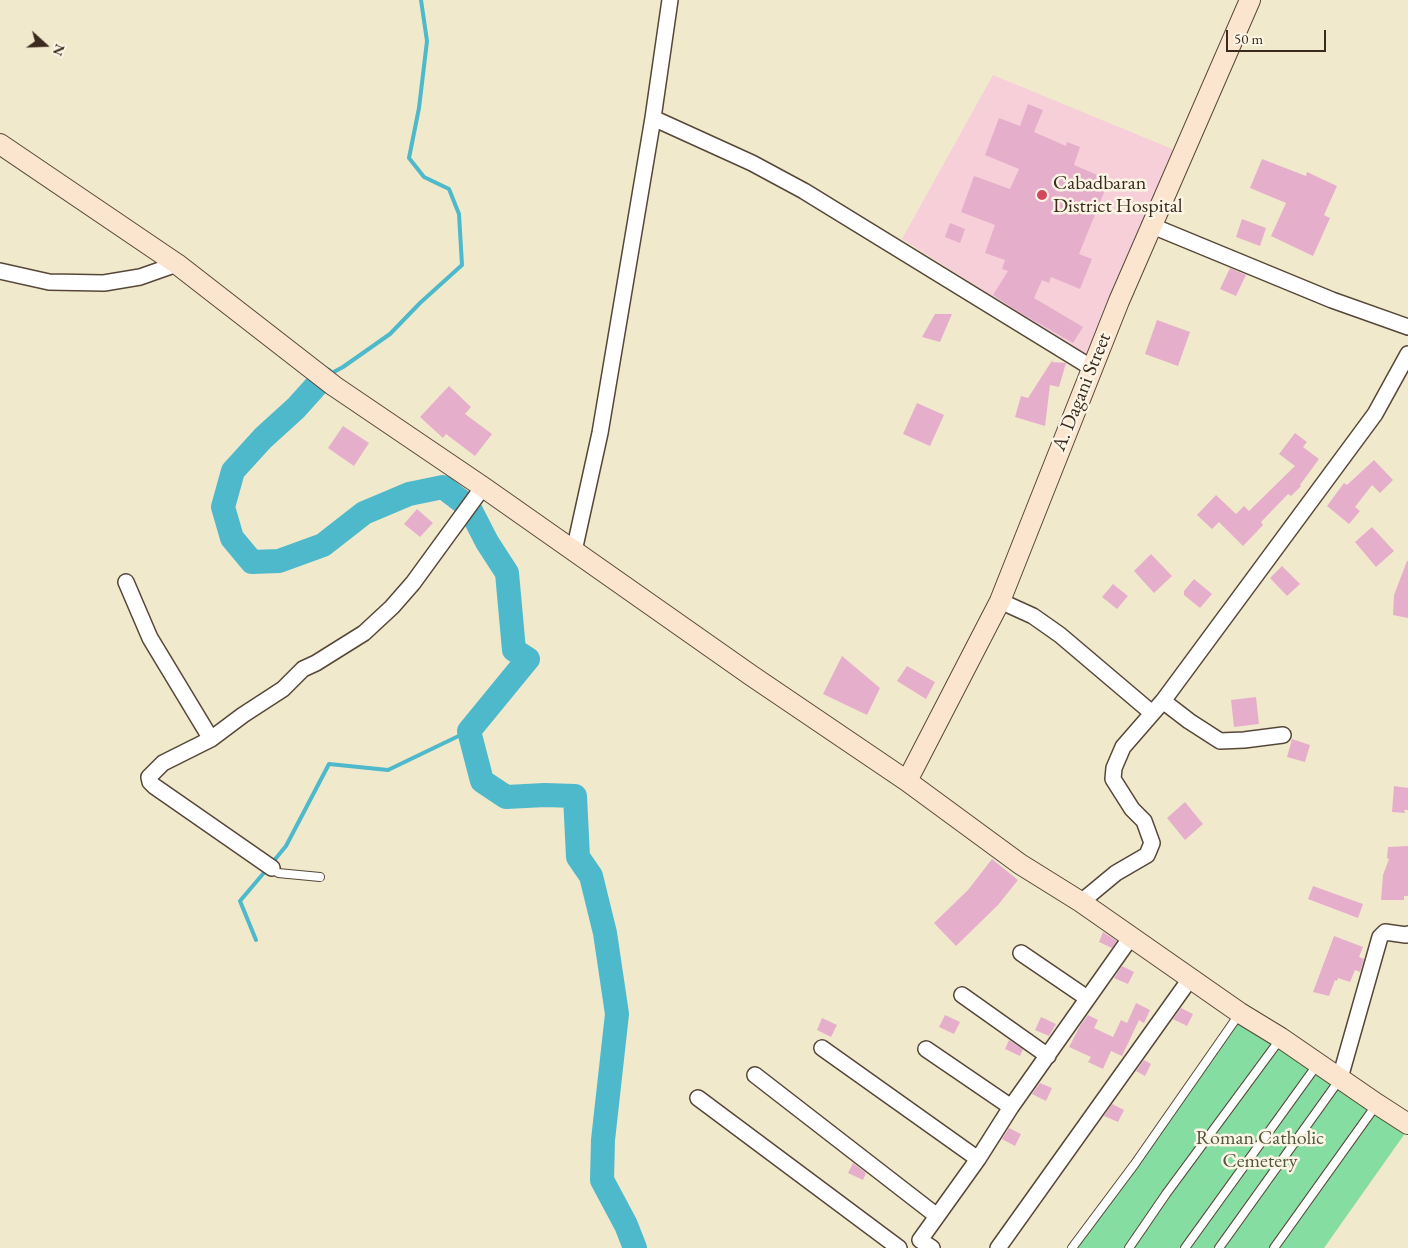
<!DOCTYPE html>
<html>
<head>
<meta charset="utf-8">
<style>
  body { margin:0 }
  #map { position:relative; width:1408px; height:1248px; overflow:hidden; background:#f1e9cc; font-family:"EB Garamond",serif }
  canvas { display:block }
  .north { position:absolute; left:20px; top:20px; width:50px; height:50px; -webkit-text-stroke:4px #fcf5e5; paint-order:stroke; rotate:110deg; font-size:14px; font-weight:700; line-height:20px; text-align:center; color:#3b2a1e }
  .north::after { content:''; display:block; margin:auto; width:18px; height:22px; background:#3b2a1e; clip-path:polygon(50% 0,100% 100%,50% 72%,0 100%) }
  .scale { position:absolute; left:1226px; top:30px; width:100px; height:22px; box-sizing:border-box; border:2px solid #3b2a1e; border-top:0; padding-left:6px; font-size:15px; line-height:18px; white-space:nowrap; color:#3b2a1e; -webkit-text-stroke:4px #fcf5e5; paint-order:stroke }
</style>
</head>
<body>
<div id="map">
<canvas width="1408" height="1248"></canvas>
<div class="north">N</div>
<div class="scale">50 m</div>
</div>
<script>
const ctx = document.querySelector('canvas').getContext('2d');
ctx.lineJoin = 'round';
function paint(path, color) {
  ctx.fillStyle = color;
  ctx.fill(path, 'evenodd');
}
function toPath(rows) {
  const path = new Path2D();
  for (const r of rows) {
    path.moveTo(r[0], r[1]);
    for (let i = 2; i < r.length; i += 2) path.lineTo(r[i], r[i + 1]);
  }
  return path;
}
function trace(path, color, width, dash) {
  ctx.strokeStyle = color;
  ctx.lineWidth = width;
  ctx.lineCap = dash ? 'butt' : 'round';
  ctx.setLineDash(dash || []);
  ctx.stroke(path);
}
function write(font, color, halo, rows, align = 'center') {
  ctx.font = font + ' "EB Garamond",serif';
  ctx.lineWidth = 5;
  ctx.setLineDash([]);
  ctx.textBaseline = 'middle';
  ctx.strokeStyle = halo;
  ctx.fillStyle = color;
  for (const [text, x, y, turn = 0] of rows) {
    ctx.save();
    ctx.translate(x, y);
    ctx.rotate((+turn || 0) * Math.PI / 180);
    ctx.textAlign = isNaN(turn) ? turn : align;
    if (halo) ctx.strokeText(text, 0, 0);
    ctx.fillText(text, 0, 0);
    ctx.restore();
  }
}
const built = toPath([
  [993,75,1177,151,1088,357,902,239]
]);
const green = toPath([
  [1236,1016,1406,1132,1324,1248,1072,1248]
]);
const stream = toPath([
  [330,374,343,367,390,334,420,303,462,265,459,214,449,189,424,177,409,158,419,108,427,41,421,0],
  [272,863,286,846,329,764,388,770,469,731],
  [256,940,240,901,268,868]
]);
const river = toPath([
  [323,378,296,408,263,438,233,471,223,507,232,538,252,562,279,561,323,545,364,513,409,494,443,487,469,507,487,542,507,573,514,650,528,659,469,731,482,781,506,797,545,795,575,796,578,857,591,876,605,933,617,1014,603,1140,602,1180,626,1225,635,1248]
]);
const building = toPath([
  [1028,104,1043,110,1034,132,1066,146,1067,142,1080,147,1074,165,1109,180,1079,254,1092,259,1080,289,1051,277,1049,283,1042,280,1034,298,1083,327,1073,343,1017,311,993,295,1008,271,1002,269,1005,260,985,253,995,225,961,212,974,176,1010,189,1019,169,985,155,999,118,1020,126],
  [1262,159,1306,176,1307,172,1337,186,1324,215,1330,218,1313,256,1271,236,1286,203,1250,188],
  [1242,219,1266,228,1260,246,1236,237],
  [950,223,965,229,960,243,945,237],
  [1230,268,1246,275,1236,296,1220,289],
  [935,314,952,314,940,342,922,337],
  [1157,320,1190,332,1178,366,1145,354],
  [1053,359,1052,362,1066,363,1059,387,1050,385,1045,426,1015,417,1021,396,1028,398],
  [449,386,471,407,465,414,492,434,475,456,446,434,443,438,420,417],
  [917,403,944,415,930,446,903,434],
  [343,426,369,443,354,466,328,448],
  [1295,433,1307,442,1303,447,1319,459,1300,485,1301,486,1291,496,1288,494,1261,522,1263,525,1243,546,1219,522,1212,529,1197,515,1216,495,1236,514,1244,506,1249,511,1295,466,1279,454],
  [1374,460,1393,480,1380,493,1372,485,1355,507,1360,511,1349,524,1327,506,1344,483,1347,485],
  [417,509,433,523,420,537,404,524],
  [1372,527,1394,551,1376,567,1355,542],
  [1151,554,1172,576,1154,593,1134,571],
  [1407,561,1408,561,1408,618,1393,615,1394,595],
  [1282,566,1300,584,1287,596,1270,578],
  [1194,579,1212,594,1200,608,1184,595,1184,591],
  [1113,584,1128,596,1117,609,1102,597],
  [842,656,880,688,867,715,823,694],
  [907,666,935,682,926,699,897,681],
  [1256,697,1259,724,1234,727,1231,700],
  [1292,739,1310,745,1305,762,1287,757],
  [1394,786,1408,788,1408,810,1404,810,1405,813,1392,812],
  [1185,802,1203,824,1185,840,1167,818],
  [1408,846,1408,896,1404,896,1404,900,1381,900,1383,875,1389,859,1387,858,1388,847],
  [992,859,1018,880,998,905,956,946,934,923,968,890],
  [1313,886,1363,904,1358,918,1308,899],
  [1103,932,1117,941,1112,948,1099,942],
  [1334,936,1363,947,1359,957,1364,959,1360,972,1355,970,1350,982,1338,978,1337,981,1335,980,1329,996,1313,992],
  [1122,966,1134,972,1128,984,1114,978],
  [1136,1003,1150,1010,1144,1023,1139,1020,1122,1056,1111,1051,1103,1069,1088,1062,1091,1057,1069,1047,1080,1026,1088,1015,1098,1020,1094,1028,1113,1037,1121,1020,1127,1023],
  [1181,1008,1193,1014,1187,1026,1173,1019],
  [945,1015,960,1022,954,1034,939,1027],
  [1041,1017,1056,1024,1049,1036,1035,1030],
  [822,1018,837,1025,831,1037,817,1030],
  [1009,1040,1023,1049,1020,1056,1005,1049],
  [1144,1060,1151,1064,1145,1076,1136,1071],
  [1040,1083,1052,1088,1046,1101,1032,1094],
  [1112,1104,1124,1110,1118,1122,1104,1116],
  [1009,1128,1021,1134,1015,1146,1002,1139],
  [853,1163,866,1173,863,1180,848,1173]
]);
const lane = toPath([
  [272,868,278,873,320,877],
  [1072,1248,1134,1165,1240,1013],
  [1129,1248,1166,1194,1281,1038],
  [1185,1248,1317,1065],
  [1219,1248,1340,1079],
  [1274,1248,1377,1104]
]);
const street = toPath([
  [653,118,752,163,804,191,1092,368],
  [1150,225,1332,300,1408,327],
  [0,271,49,282,104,283,140,277,177,264],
  [574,551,600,433,653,118,670,0],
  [126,582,150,638,211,739],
  [1000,601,1033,616,1060,635,1152,713],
  [1163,701,1189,721,1220,741,1244,740,1283,735],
  [272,868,154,786,150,782,149,777,163,763,211,739,243,715,283,689,303,669,316,663,364,633,392,607,413,583,483,487],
  [1081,902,1116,873,1147,855,1152,843,1144,821,1132,809,1113,779,1114,768,1123,747,1163,701,1375,414,1408,354],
  [1021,953,1087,998],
  [962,995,1048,1056],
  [822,1048,978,1159],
  [926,1049,1011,1107],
  [755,1075,937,1216],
  [1340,1078,1380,937,1385,932,1406,935,1408,934],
  [698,1098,899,1248],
  [932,1248,920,1240,978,1159,1011,1107,1131,937],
  [998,1248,1190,979]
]);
const secondary = toPath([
  [0,144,177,264,334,386,483,487,752,676,907,781,1020,864,1081,902,1240,1013,1281,1038,1377,1104,1408,1124],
  [907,781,1000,601,1119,301,1250,0]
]);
const markers = [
  [1042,195,6,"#d1495b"]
];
const poiNames = [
  ["Cabadbaran",1053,184],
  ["District Hospital",1053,207]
];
const streetNames = [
  ["A. Dagani Street",1082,392,-68]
];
const parkNames = [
  ["Roman Catholic",1260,1139],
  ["Cemetery",1260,1162]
];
paint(built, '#f6cfd9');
paint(green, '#86dda2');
trace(stream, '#4eb9cb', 4);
trace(river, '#4eb9cb', 24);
paint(building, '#e5afcc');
trace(lane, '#564738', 10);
trace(street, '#564738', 18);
trace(secondary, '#564738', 22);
trace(lane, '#fff', 8);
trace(street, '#fff', 15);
trace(secondary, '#fbe5cf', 20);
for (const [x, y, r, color] of markers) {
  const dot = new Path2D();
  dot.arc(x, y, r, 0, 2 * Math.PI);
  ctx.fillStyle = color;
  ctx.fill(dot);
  trace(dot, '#fcf5e5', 2);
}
write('20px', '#3b2a1e', '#fcf5e5', poiNames, 'left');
write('20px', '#3b2a1e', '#fcf5e5', streetNames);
write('20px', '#4e573f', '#fcf5e5', parkNames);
</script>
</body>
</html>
